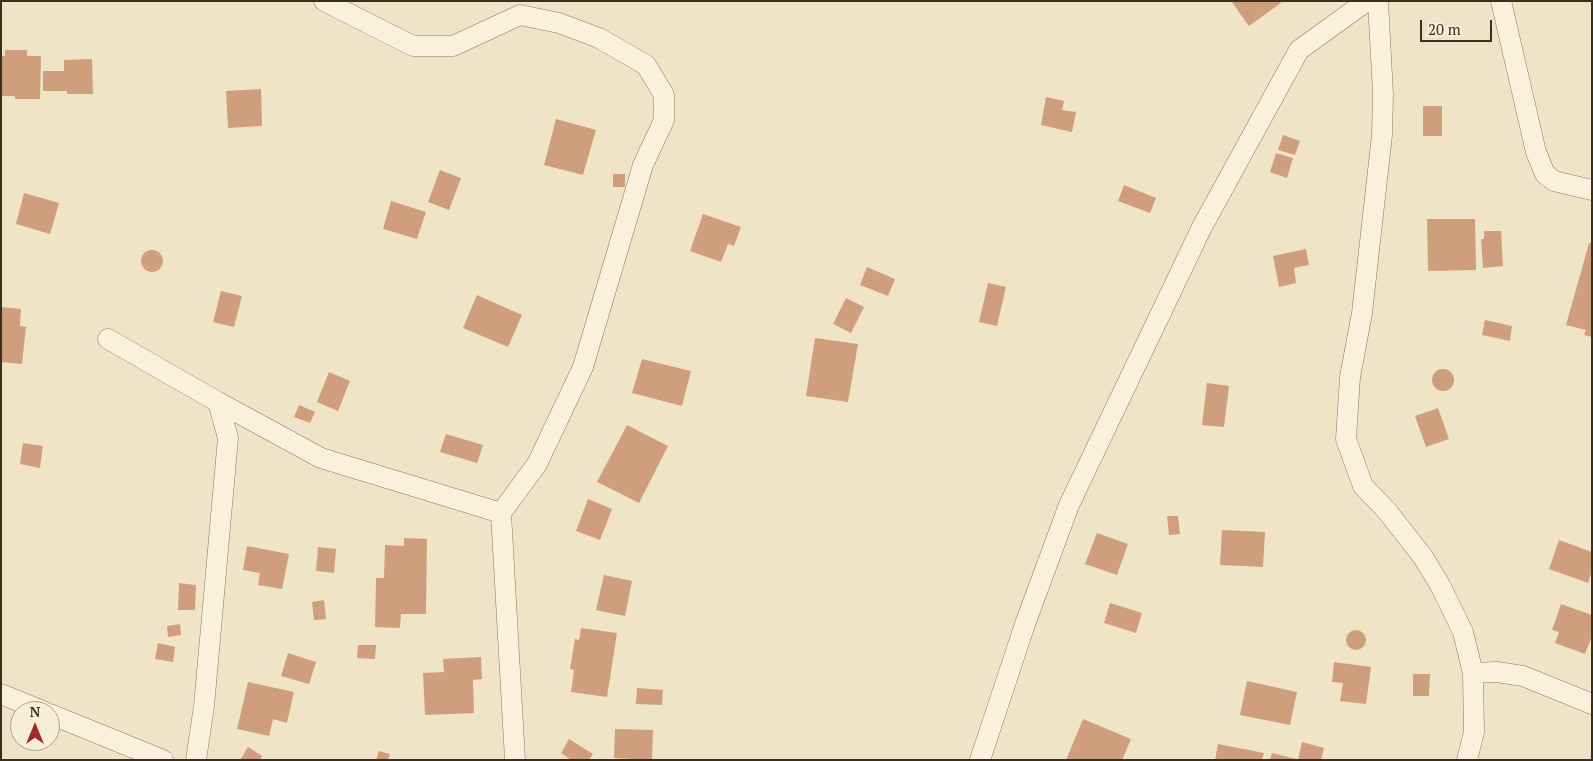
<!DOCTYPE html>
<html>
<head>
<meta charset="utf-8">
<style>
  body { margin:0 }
  #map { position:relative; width:1593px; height:761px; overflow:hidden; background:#f0e4c8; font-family:"PT Serif",serif }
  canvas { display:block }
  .frame { position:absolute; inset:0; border:2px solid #3d2e20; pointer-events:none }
  .north { position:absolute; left:10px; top:701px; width:50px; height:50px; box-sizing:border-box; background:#f7eed8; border:1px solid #ada18e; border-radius:50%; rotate:0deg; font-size:14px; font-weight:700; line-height:20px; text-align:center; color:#3d2e20 }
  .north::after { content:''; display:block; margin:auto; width:18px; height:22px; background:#9e2a2b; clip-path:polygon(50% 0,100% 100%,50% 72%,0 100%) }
  .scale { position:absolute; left:1420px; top:20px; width:72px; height:22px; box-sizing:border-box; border:2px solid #3d2e20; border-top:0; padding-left:6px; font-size:15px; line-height:18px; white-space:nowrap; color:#3d2e20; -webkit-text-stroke:4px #f7eed8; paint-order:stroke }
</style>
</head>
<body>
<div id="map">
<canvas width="1593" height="761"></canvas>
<div class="frame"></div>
<div class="north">N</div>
<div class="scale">20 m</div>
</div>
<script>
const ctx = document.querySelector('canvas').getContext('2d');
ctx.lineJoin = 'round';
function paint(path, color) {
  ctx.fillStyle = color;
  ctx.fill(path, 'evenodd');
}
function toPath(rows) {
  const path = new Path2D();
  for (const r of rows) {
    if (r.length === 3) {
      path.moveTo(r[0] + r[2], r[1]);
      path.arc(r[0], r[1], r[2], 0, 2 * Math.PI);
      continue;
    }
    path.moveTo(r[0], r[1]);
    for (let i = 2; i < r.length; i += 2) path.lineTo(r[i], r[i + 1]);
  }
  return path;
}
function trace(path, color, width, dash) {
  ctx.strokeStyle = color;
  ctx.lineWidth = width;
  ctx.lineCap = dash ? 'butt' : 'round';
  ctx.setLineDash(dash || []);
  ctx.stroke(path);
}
const building = toPath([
  [1231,1,1280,1,1281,3,1249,26],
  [5,50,27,50,27,56,41,56,40,99,15,99,15,96,1,96,1,56,5,56],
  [92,59,93,94,67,94,67,91,43,91,43,71,64,71,64,60],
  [261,89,262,126,228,128,226,91],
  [1046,97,1064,101,1062,110,1076,112,1072,132,1041,125],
  [1423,106,1442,106,1442,136,1423,136],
  [556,119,596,130,583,175,544,165],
  [1283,135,1300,141,1295,155,1278,150],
  [1276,153,1293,158,1287,178,1270,172],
  [440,170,461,178,449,210,428,202],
  [613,174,625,174,625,187,613,187],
  [1124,185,1156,198,1150,213,1118,201],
  [24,193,59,203,50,234,16,224],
  [391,201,426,212,417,239,383,229],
  [703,214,741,227,734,246,728,244,721,262,690,251],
  [1427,219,1475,219,1476,270,1428,271],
  [1484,231,1501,231,1503,266,1483,268,1481,239,1484,239],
  [1589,243,1592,243,1592,337,1584,335,1586,330,1566,325],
  [1306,249,1309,265,1294,268,1296,283,1279,287,1273,256],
  [152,261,11],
  [867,267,895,279,888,296,860,285],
  [988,283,1006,287,997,326,979,322],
  [221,291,242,296,234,327,213,322],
  [477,295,522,315,508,347,463,328],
  [846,298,864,307,851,333,833,324],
  [1,307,21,309,20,326,26,327,22,364,1,362],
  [1485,320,1512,326,1510,341,1482,335],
  [815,338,858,344,848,402,806,396],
  [642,359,691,371,682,406,632,393],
  [1443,380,11],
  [329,372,350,381,338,411,317,402],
  [1207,383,1229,386,1224,427,1202,425],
  [299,405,315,412,310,423,294,417],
  [1438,408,1449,439,1426,447,1415,416],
  [627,425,668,446,639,503,597,482],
  [446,434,483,445,477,463,440,452],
  [23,443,43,446,40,468,20,464],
  [588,499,612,509,600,540,576,531],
  [1167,516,1178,516,1180,534,1169,535],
  [1222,530,1265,532,1263,567,1220,565],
  [1097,533,1128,544,1117,575,1085,564],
  [404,538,427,539,426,614,401,614,400,628,375,627,376,578,384,578,385,545,404,546],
  [1559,540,1592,552,1592,571,1588,583,1549,569],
  [247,546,289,554,282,589,258,585,260,573,243,570],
  [318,547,336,549,334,573,316,571],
  [604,575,632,581,625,616,596,610],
  [179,583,196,585,195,610,178,610],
  [324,600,326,619,314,620,312,602],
  [1110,603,1142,613,1136,633,1104,623],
  [1561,604,1592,615,1592,636,1585,654,1555,643,1559,632,1552,630],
  [180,624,181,635,168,637,167,626],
  [581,628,617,633,607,697,571,692,574,670,570,669,575,639,579,640],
  [1356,640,10],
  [158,643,175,647,173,662,155,659],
  [358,645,376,645,375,659,357,658],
  [288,653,316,662,309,684,281,676],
  [481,657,482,679,473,680,474,713,425,715,423,673,444,672,443,659],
  [1334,662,1371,667,1366,704,1340,701,1343,683,1332,682],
  [1413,674,1430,674,1429,696,1413,696],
  [1247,681,1297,692,1290,725,1240,715],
  [248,682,294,692,287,723,273,719,269,736,237,729],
  [637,688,663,690,662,705,636,704],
  [1083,719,1131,739,1122,760,1066,760],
  [615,729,653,730,652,760,614,758],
  [569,739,593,754,589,760,571,760,561,753],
  [1302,742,1324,748,1321,760,1298,760],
  [1218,744,1264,753,1262,760,1215,760],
  [248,747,262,756,260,760,240,760],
  [379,751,390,754,388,760,376,760],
  [1272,753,1296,759,1295,760,1270,760]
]);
const minor = toPath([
  [324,1,413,46,453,46,520,15,559,23,599,38,646,65,664,95,664,120,643,165,583,367,537,464,501,513,515,760],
  [1378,1,1383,94,1382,135,1362,313,1350,377,1346,439,1363,486,1387,511,1423,557,1440,585,1463,632,1473,673,1474,732,1467,760],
  [1501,1,1536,152,1545,174,1554,181,1592,190],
  [108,339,218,402,321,458,501,513],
  [1473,673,1497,672,1523,676,1592,704],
  [1,694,43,711],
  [50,714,163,760],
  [196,760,204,706,228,438,218,402],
  [980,760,1025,624,1069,505,1202,227,1299,50,1367,1]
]);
paint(building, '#cf9f7d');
trace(minor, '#8d765c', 21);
trace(minor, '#faf1dc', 20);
</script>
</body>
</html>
